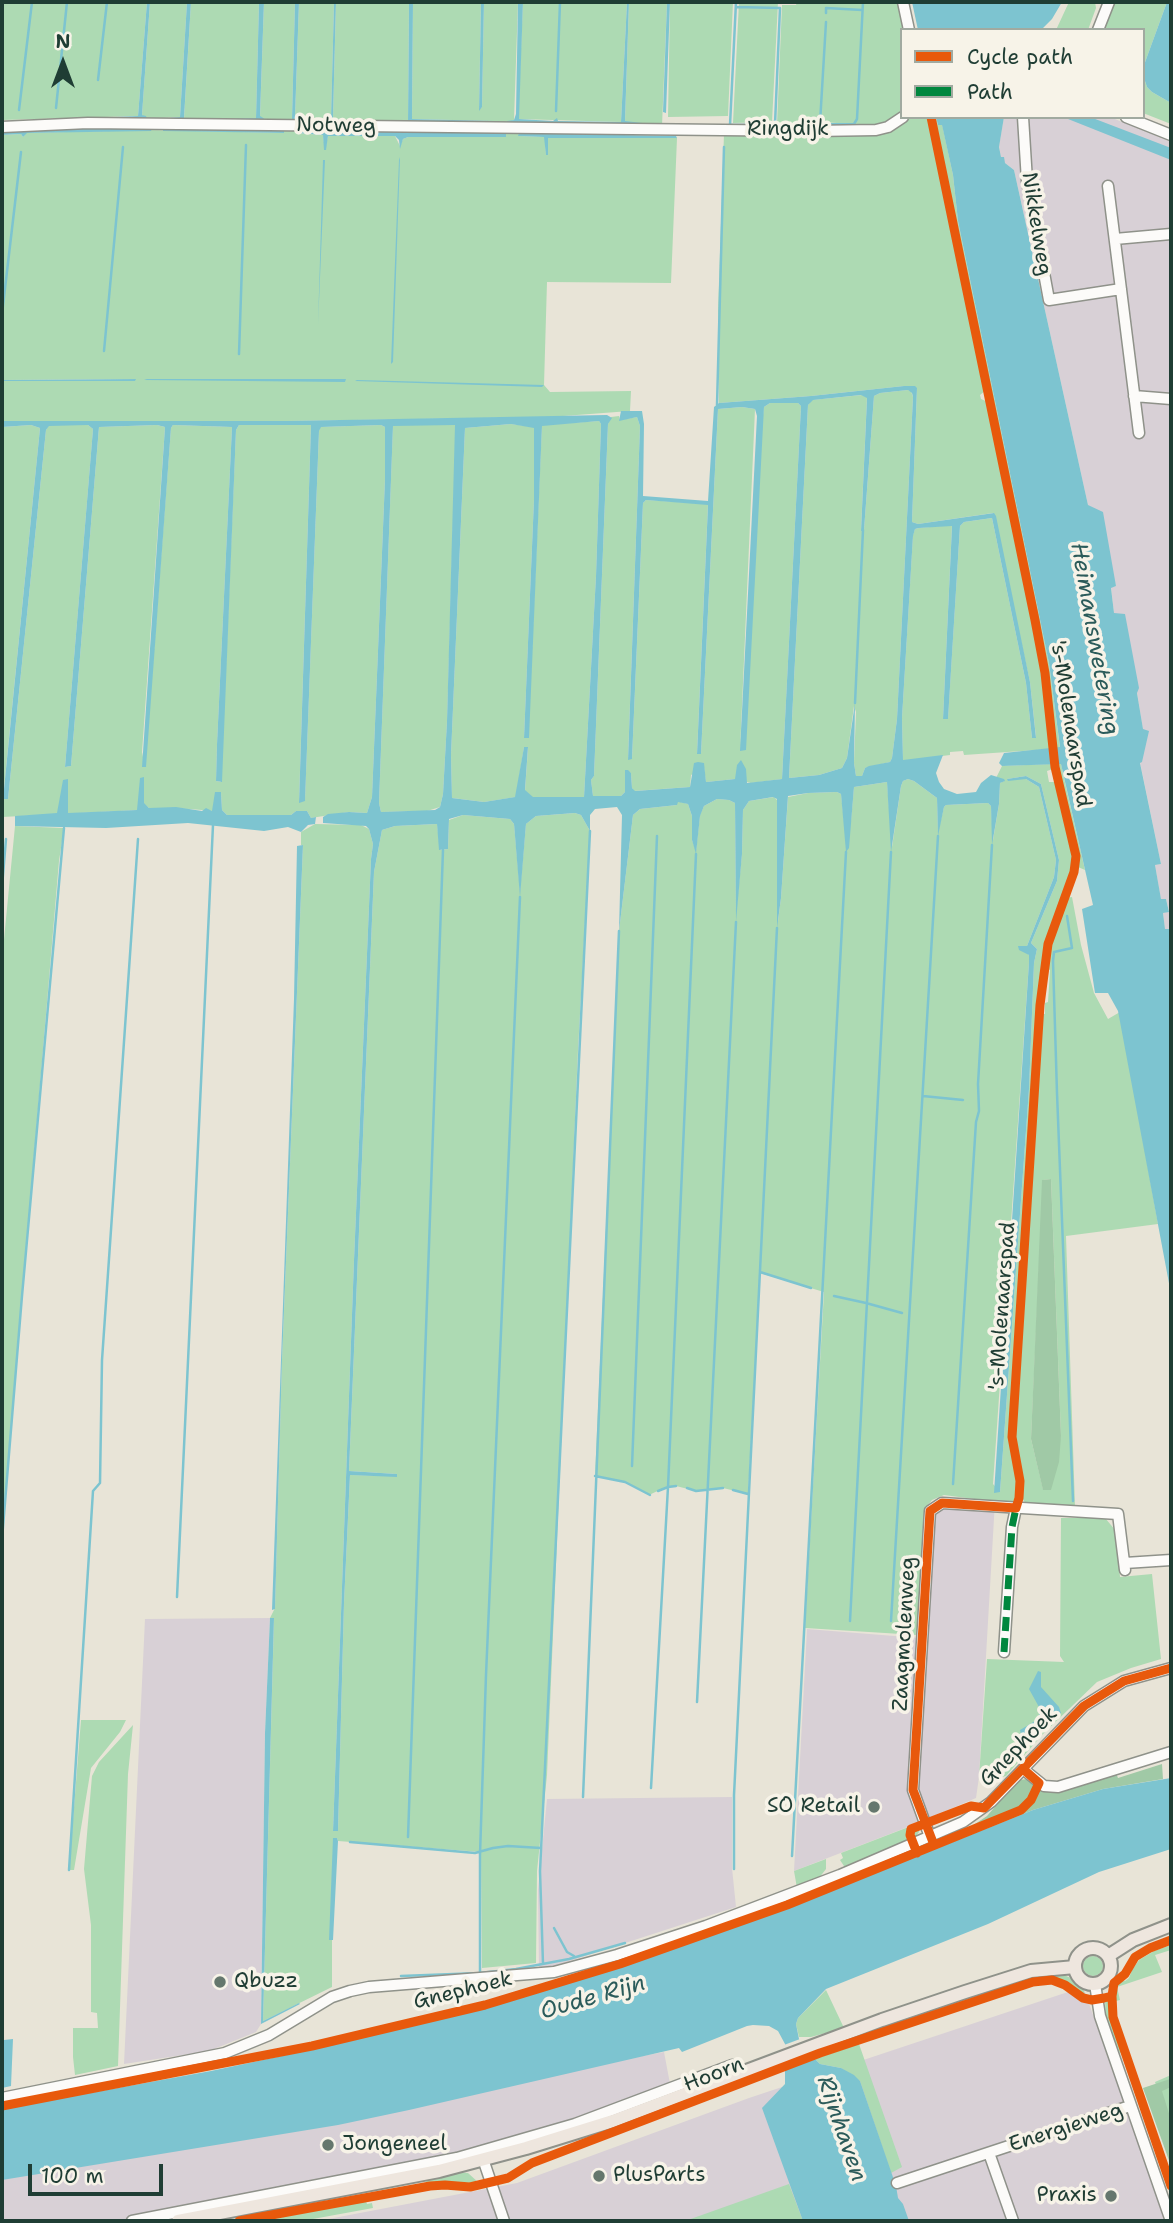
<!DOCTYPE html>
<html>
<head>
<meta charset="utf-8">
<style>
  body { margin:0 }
  #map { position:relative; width:1173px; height:2223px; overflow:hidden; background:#e8e4d7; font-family:"Shantell Sans",sans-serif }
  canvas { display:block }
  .frame { position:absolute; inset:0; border:4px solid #1f3d34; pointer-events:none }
  .legend { position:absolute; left:900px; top:28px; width:245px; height:91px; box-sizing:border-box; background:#f7f3e8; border:2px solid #a1aaa0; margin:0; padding:9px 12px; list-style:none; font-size:21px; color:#1f3d34 }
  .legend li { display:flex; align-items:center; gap:14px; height:35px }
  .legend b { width:35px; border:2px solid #a1aaa0 }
  .north { position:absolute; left:28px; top:28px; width:70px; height:70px; -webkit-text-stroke:5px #f7f3e8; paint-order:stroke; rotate:0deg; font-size:19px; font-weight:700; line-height:28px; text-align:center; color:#1f3d34 }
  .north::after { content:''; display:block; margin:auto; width:24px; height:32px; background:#1f3d34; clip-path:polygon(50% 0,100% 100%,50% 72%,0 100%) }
  .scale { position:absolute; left:28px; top:2164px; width:135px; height:32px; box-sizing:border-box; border:4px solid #1f3d34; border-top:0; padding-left:9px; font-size:21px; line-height:24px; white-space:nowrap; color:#1f3d34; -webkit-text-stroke:5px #f7f3e8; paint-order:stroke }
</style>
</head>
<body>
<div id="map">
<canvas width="1173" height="2223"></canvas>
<div class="frame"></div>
<ul class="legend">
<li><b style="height:9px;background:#e8590c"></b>Cycle path</li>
<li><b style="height:9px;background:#00873e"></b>Path</li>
</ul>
<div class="north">N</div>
<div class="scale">100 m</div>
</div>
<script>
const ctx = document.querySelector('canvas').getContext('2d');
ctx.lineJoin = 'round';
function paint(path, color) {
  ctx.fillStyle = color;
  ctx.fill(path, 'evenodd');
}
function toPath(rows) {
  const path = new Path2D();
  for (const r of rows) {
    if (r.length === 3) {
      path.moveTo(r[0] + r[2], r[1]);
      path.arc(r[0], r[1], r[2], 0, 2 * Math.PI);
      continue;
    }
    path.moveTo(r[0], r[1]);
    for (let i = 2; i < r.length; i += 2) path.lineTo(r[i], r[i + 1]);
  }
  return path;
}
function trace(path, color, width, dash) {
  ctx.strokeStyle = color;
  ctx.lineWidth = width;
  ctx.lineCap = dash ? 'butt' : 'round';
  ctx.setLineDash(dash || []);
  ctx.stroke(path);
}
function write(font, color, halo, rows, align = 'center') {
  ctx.font = font + ' "Shantell Sans",sans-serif';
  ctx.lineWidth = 7;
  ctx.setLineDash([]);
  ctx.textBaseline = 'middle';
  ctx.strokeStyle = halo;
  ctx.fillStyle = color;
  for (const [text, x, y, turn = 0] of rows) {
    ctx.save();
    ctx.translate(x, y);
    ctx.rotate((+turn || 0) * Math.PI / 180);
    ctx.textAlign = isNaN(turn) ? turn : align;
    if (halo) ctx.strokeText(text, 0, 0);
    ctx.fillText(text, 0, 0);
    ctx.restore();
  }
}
const industrial = toPath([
  [1004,117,1110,117,1171,142,1171,929,1165,930,1163,913,1169,911,1166,899,1161,900,1155,865,1161,864,1140,762,1143,730,1137,692,1114,613,1111,587,1116,586,1088,505,1014,170,1005,163,1001,158,999,146],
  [934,1501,995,1501,979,1777,976,1798,913,1825,794,1871,807,1629,919,1638,926,1511],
  [270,1618,265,1733,261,2024,256,2032,209,2051,124,2064,145,1619],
  [732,1797,732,1868,736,1907,539,1971,538,1890,547,1799],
  [1083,1987,1167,2221,318,2221,517,2183,749,2098],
  [664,2052,671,2089,480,2152,132,2221,2,2221,2,2174]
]);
const green = toPath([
  [2,2,147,2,138,116,2,120],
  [150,2,187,2,180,117,147,119,142,115],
  [191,2,259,2,256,118,229,120,184,119],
  [264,2,295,2,292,119,267,120,260,117],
  [299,2,334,2,331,119,322,121,307,121,295,117],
  [336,2,409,2,408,122,335,120,333,118],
  [413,2,481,2,479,109,482,107,484,2,518,2,514,120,507,123,494,123,494,121,412,119],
  [523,2,627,2,621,122,518,119],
  [629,2,667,2,662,126,642,125,625,122],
  [670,2,733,2,728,116,668,117],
  [739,2,778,2,772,122,733,123],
  [797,2,900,2,906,30,902,30,902,114,889,125,856,129,854,124,820,122,777,124,782,5,796,5],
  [1069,2,1095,2,1096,8,1088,30,1056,30],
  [1113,2,1167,2,1144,65,1143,72,1143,30,1102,30],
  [1143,75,1147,87,1152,92,1171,103,1171,124,1143,113],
  [906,117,929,117,986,390,980,395,981,399,988,402,1033,620,1042,669,1051,749,964,755,963,751,950,752,950,755,903,761,902,718,913,535,915,529,919,528,952,525,943,719,948,718,960,526,964,522,992,518,1026,683,1032,738,1036,737,1030,682,993,513,918,524,912,522,917,388,904,386,811,396,719,403,718,311,724,134,791,136,856,133],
  [933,117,936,117,938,125,942,124,953,175,958,221,1049,663,1060,748,1056,748,1043,651],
  [297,129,297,133,323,135,325,150,328,136,395,136,400,146,403,139,408,137,505,137,506,133,519,133,519,136,545,137,546,155,547,138,677,138,671,283,547,282,544,385,550,392,631,391,630,411,550,417,287,421,2,421,2,381,134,381,135,379,2,380,2,135,21,134,23,137,26,133,151,130,284,133,284,131],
  [908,390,911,391,913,397,897,719,892,758,890,762,865,768,862,776,856,776,854,763,856,712,854,706,847,758,842,768,819,775,789,778,808,405,812,400,862,395,867,397,861,530,864,530,874,396,880,393],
  [770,403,798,403,801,406,782,779,751,783,735,779,706,782,704,768,691,775,690,787,634,791,632,788,631,773,625,771,625,792,621,796,593,796,591,780,594,776,608,424,611,417,619,416,620,420,637,417,640,426,628,759,632,759,643,503,646,500,708,504,697,753,701,754,718,409,742,407,755,409,740,751,763,415,764,407],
  [599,421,601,424,596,576,584,797,533,798,525,791,528,748,524,747,516,797,484,802,452,798,451,755,465,428,511,424,534,427,534,499,524,738,528,738,542,425],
  [31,425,40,428,3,798,8,799,46,430,49,425,88,425,93,429,65,767,71,766,99,427,157,425,165,427,142,752,145,767,171,428,173,425,232,427,217,744,216,781,221,782,236,430,239,425,311,425,299,802,305,800,319,431,320,427,381,425,385,427,385,479,372,797,367,813,349,812,311,818,307,811,296,811,291,815,227,815,222,810,221,792,216,792,213,811,190,809,149,808,144,804,144,777,138,810,2,817,2,427],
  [393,425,456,425,447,721,443,794,440,807,427,811,381,812,379,803],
  [1061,763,1063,774,1085,870,1078,867,1078,853,1058,769,1057,764],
  [1052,764,1053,769,1047,771,1049,782,1056,782,1074,860,1072,872,1046,942,1039,994,1010,1438,1018,1482,1017,1498,1012,1504,944,1495,932,1500,927,1506,923,1527,917,1635,805,1628,824,1292,760,1273,748,1494,723,1488,696,1491,676,1486,666,1487,649,1495,625,1482,595,1476,619,931,633,815,640,809,677,805,677,801,688,804,692,816,692,840,696,851,700,815,704,806,717,799,729,800,735,803,736,913,742,854,743,810,749,801,774,797,777,800,778,921,781,898,788,797,808,793,837,792,841,794,844,821,851,821,854,787,887,782,892,847,901,786,903,781,908,779,914,781,937,798,938,832,944,807,946,805,988,803,991,806,993,840,999,804,1000,783,1004,781,996,778,1002,766],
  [1026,776,1041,784,1059,860,1057,881,1031,943,1037,949,1034,963,1029,1089,1000,1492,993,1484,1029,962,1029,955,1019,946,1027,946,1054,877,1056,860,1039,787,1026,779,1007,779],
  [575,813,581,815,590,831,578,1050,547,1775,537,1871,536,1963,482,1968,481,1852,338,1841,337,1838,330,1940,332,1940,332,1987,263,2021,274,1619,270,1618,275,1608,282,1360,303,845,301,845,301,832,315,824,361,825,369,829,373,844,371,859,354,1260,333,1831,338,1831,344,1603,350,1475,397,1476,397,1474,349,1471,374,872,382,830,395,826,437,824,440,850,448,849,449,820,463,815,510,819,514,824,520,891,526,824,536,816],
  [15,826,64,828,59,861,2,1532,2,960],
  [1072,897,1081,945,1094,993,1108,1019,1120,1012,1158,1224,1066,1236,1075,1507,1026,1504,1022,1498,1022,1481,1014,1436,1042,1014,1045,1014,1045,1003,1048,1002,1050,970,1046,968,1049,948,1058,918,1066,898],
  [1051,1179,1061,1436,1043,1489,1031,1439,1043,1180],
  [1061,1518,1105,1518,1116,1531,1120,1577,1152,1574,1161,1659,1131,1668,1097,1682,1043,1734,1006,1776,999,1778,979,1777,987,1659,1064,1662,1060,1656],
  [81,1720,126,1720,120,1732,91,1768,74,1870,69,1870],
  [133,1725,128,1774,118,2066,75,2075,73,2057,73,2028,98,2028,97,2013,91,2012,91,1925,84,1869,92,1776,99,1762],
  [919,1823,919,1832,914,1839,848,1867,844,1866,840,1860,843,1858,841,1853],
  [826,1859,826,1869,819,1878,797,1888,794,1871],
  [1171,1945,1171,1950,1155,1955,1162,1972,1117,1987,1120,2000,1116,2001,1115,1985,1121,1980,1125,1981,1129,1978,1132,1970,1139,1960,1154,1951],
  [1093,1966,10],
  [1044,1974,1064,1975,1073,1979,1083,1989,1086,1997,1057,1980,1047,1978,1029,1980,1028,1977],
  [826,1990,844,2028,811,2037,799,2037,796,2024,798,2018],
  [1105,2000,1111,2002,1110,2016,1123,2054,1116,2051,1106,2021],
  [859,2044,902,2167,891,2173,860,2081,841,2068,820,2064,815,2059],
  [1171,2075,1171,2129,1155,2082],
  [458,2172,468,2173,479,2183,470,2185,446,2182,425,2185,427,2179],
  [789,2184,803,2221,685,2221],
  [366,2201,367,2204,372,2203,373,2208,302,2221,249,2221]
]);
const forest = toPath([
  [1051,1179,1061,1436,1059,1462,1051,1490,1043,1490,1031,1439,1042,1180],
  [1162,1764,1163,1779,1103,1789,1033,1810,951,1843,966,1830,987,1816,1018,1780,1028,1779,1040,1789,1054,1792,1116,1773,1118,1778],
  [1170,2079,1171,2087,1162,2091,1171,2120,1171,2166,1143,2088]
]);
const water = toPath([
  [147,2,150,2,142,115,146,116,147,119,88,120,91,118,138,116],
  [187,2,191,2,184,118,214,120,159,119,180,117],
  [259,2,264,2,260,116,268,121,227,121,231,119,256,118],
  [295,2,299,2,295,117,307,122,282,122,280,120,292,119],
  [334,2,336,2,333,118,336,120,393,121,397,123,322,121,331,118],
  [409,2,413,2,412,119,495,121,494,123,408,122],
  [481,2,484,2,482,107,479,111],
  [518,2,523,2,519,119,553,121,557,118,558,121,621,122,627,2,629,2,625,121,642,123,642,125,507,124,507,121,514,120,516,114],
  [667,2,670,2,666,113,663,112],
  [912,2,1062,2,1052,19,1041,30,918,30],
  [1167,2,1171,2,1171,103,1152,92,1147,87,1143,75,1144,65],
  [936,117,1004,117,999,147,1001,157,1004,157,1005,163,1014,170,1088,505,1103,512,1116,586,1111,588,1114,613,1125,614,1139,688,1137,693,1143,729,1149,731,1142,762,1140,763,1161,864,1155,865,1161,899,1166,899,1169,912,1163,913,1165,929,1171,929,1171,1294,1118,1011,1108,993,1095,993,1082,909,1093,905,1061,764,1002,766,999,763,1004,753,1060,747,1049,663,958,221,953,175,942,125,938,125],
  [1063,117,1090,117,1171,148,1171,160],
  [163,128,284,131,284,133,163,131],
  [58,129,152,129,151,131,27,133,23,137,21,134,2,135,2,131],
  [297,129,506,133,506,137,408,137,403,139,400,149,399,140,395,136,328,136,326,150,324,150,323,135,297,133],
  [519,133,676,136,677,138,548,138,548,155,546,155,544,137,518,136],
  [400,157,393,362,391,364,399,160],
  [323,160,325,160,318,325],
  [136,379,135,381,2,381,2,380],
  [147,379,346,379,345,382,144,380],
  [357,380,544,385,542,387,355,381],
  [904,386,915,386,917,388,912,522,918,524,994,513,996,516,1030,682,1036,738,1032,738,1026,683,992,518,964,522,960,526,948,719,943,719,952,526,919,528,915,529,913,536,902,718,903,760,943,755,936,773,939,782,944,789,957,794,976,792,981,783,991,775,1004,779,1005,781,1000,783,999,804,992,845,991,806,988,803,946,805,944,807,938,836,937,798,914,781,908,779,903,781,901,786,891,852,887,782,854,787,849,848,846,852,841,794,837,792,808,793,788,796,781,898,777,928,777,799,773,797,749,801,743,810,742,854,736,922,735,803,729,800,717,799,704,806,700,816,696,854,692,840,692,816,688,804,678,802,677,805,640,809,633,815,619,931,622,815,617,807,595,809,590,815,590,831,581,815,575,813,536,816,526,824,520,897,514,824,510,819,463,815,449,819,448,849,439,850,437,824,395,826,382,830,374,872,349,1471,397,1474,397,1477,350,1475,344,1603,338,1831,333,1831,354,1260,371,859,373,844,369,829,366,826,323,823,323,817,328,814,349,812,367,813,372,797,385,479,385,427,381,425,321,427,319,431,305,801,299,803,311,425,239,425,236,430,222,782,216,781,217,744,232,427,173,425,171,428,146,767,142,767,165,427,157,425,99,427,71,766,65,767,93,429,88,425,49,426,46,430,8,799,3,799,40,428,31,425,2,427,2,421,287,421,607,415,612,418,608,424,594,776,591,780,593,796,621,796,625,792,625,770,628,770,631,773,632,788,635,791,690,787,694,763,698,762,704,763,706,782,735,779,737,765,741,760,746,769,747,783,782,779,801,406,798,403,770,403,764,407,746,750,740,751,757,416,755,409,742,407,718,409,701,754,697,754,708,505,646,500,643,503,632,759,628,760,640,426,637,417,619,421,621,411,642,411,644,424,643,496,708,501,714,407,719,403,811,396],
  [908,390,912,393,913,397,897,719,892,758,890,762,869,766,865,768,862,776,856,776,854,763,855,703,847,758,842,768,819,775,789,778,808,405,813,400,861,395,867,398,861,531,864,530,874,396,880,393],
  [599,421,601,424,596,576,584,797,533,797,525,790,528,747,524,747,515,797,484,802,452,798,451,755,465,428,511,424,534,428,534,499,524,738,529,738,542,426],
  [455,425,447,721,443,794,440,807,435,810,381,812,379,803,393,426],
  [1026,776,1041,784,1059,860,1057,881,1031,943,1037,949,1034,963,1029,1089,1000,1492,994,1493,1029,962,1029,955,1019,950,1018,946,1027,946,1054,877,1056,860,1039,787,1026,779,1008,781,1007,779],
  [144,777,144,803,149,808,176,807,202,811,206,808,212,811,215,792,221,792,222,810,227,815,291,815,296,811,307,811,311,818,316,817,315,824,308,825,301,832,288,827,264,831,188,823,106,828,15,826,15,816,57,813,63,780,68,779,68,813,137,810,140,778],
  [303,845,282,1360,275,1609,272,1610,294,999,297,846],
  [270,1618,274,1618,263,2021,299,2003,300,2004,261,2024,265,1733],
  [1038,1671,1041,1672,1041,1687,1059,1707,1061,1713,1048,1725,1036,1729,1025,1743,1023,1743,1020,1730,1035,1721,1039,1716,1039,1707,1029,1689],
  [1171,1778,1171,1849,1099,1872,988,1924,826,1989,798,2018,796,2024,799,2039,808,2062,815,2059,820,2064,841,2068,854,2075,860,2081,896,2186,898,2198,903,2204,909,2221,803,2221,762,2108,785,2084,785,2070,794,2067,785,2044,778,2031,769,2026,753,2025,747,2026,682,2052,679,2048,409,2110,338,2125,2,2180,2,2109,211,2071,310,2050,490,2006,596,1974,795,1905,1033,1810,1103,1789],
  [333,1838,337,1838,338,1841,333,1940,329,1940],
  [13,2039,11,2086,2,2088,3,2044,4,2040]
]);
const pier = toPath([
  [800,2039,808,2060,792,2066,784,2045]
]);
const stream = toPath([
  [736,2,730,125,854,124,857,119,863,2],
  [736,7,780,8,775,124],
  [826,13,826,8,862,10],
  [98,80,107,2],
  [56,108,67,2],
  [19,110,32,2],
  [556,111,560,2],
  [820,123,826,22],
  [2,314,21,152],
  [104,351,123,147],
  [239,354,246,145],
  [717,405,724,147],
  [855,703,863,530],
  [2,887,6,839],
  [1067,916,1072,948,1054,952,1053,961,1057,1093,1073,1501],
  [923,1096,963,1100],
  [760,1272,811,1288],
  [834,1296,866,1303,902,1313],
  [632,1466,657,836],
  [595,1476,625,1482,650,1495],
  [953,1484,976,1122,979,1111,978,1084,992,845],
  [687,1488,696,1491,723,1488],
  [733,1490,748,1494],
  [658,1491,668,1487,676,1486],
  [2,1539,22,1296,64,828],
  [177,1597,213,825],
  [850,1621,891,852],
  [891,1621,938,836],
  [697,1702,736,922],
  [651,1788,668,1487,696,854],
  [583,1797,619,931],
  [408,1837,443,850],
  [350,1842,475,1853,493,1848,508,1846,541,1848],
  [792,1856,846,852],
  [734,1869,734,1795,777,928],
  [69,1870,93,1491,100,1483,102,1360,138,839],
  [554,1928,567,1952,574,1956],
  [543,1964,540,1871,590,831],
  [480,1973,480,1854,486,1675,520,897],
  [401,1976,480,1973,516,1969,569,1959,625,1943]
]);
const minor = toPath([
  [903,2,909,30],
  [1098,30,1109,2],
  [1023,117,1027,181,1049,300,1121,289],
  [1126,117,1171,135],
  [2,127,88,123,813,131,876,130,888,127,903,117],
  [1108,186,1139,433],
  [1115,239,1171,234],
  [1134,396,1171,399],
  [1125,1563,1171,1560],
  [1004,1652,1012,1527,1016,1508],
  [1023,1769,1044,1786,1058,1787,1171,1752],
  [930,1837,913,1790,930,1511,942,1503,1118,1514,1125,1570],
  [1095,1984,1100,2016,1171,2221],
  [2,2098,225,2053,269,2035,332,1997,350,1991,369,1987,554,1972,617,1955,706,1926,840,1875,963,1822,991,1802,1084,1706,1124,1681,1171,1668],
  [989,2153,1013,2221],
  [482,2156,504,2221],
  [897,2183,1130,2106],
  [132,2221,457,2158,575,2124,732,2065]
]);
const major = toPath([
  [1093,1966,18],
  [1108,1956,1133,1940,1171,1925],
  [178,2221,439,2171,526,2148,613,2121,882,2020,965,1992,1031,1971,1075,1967]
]);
const quiet = toPath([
  [1004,1652,1012,1527,1016,1508]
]);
const cycleway = toPath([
  [931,117,1035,620,1045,673,1055,767,1076,856,1074,872,1048,944,1040,1005,1012,1437,1020,1481,1019,1498,1016,1508,942,1503,930,1511,913,1790,934,1845],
  [917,1853,910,1835,911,1829,971,1806,984,1808,1084,1706,1124,1681,1171,1668],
  [1112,1996,1113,2017,1171,2186],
  [2,2106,312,2046,485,2005,620,1964,787,1905,1021,1810,1031,1800,1039,1783,1023,1769],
  [239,2221,430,2186,445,2185,470,2187,508,2178,532,2163,820,2053,1033,1982,1052,1980,1065,1985,1083,1998,1092,2000,1104,1998,1112,1996,1114,1983,1125,1974,1135,1957,1150,1948,1171,1940]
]);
const markers = [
  [874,1807,7,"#65776d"],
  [220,1982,7,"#65776d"],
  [328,2145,7,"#65776d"],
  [599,2176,7,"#65776d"],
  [1111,2196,7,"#65776d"]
];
const streetNames = [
  ["Notweg",336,126,1],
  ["Ringdijk",788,130],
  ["Nikkelweg",1036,224,81],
  ["'s-Molenaarspad",1070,724,81],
  ["'s-Molenaarspad",1003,1306,-86],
  ["Zaagmolenweg",905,1634,-87],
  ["Gnephoek",1019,1747,-46],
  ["Gnephoek",463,1991,-14],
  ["Hoorn",714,2075,-21],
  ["Energieweg",1066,2128,-18]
];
const poiNames = [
  ["SO Retail",860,1807,"right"],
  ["Qbuzz",234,1982],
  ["Jongeneel",342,2145],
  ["PlusParts",613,2176],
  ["Praxis",1097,2196,"right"]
];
const waterNames = [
  ["Heimanswetering",1094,639,80],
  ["Oude Rijn",593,1998,-16],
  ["Rijnhaven",841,2129,71]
];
paint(industrial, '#d8d0d6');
paint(green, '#addab3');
paint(forest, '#a0c9a6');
paint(water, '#7dc4d0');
paint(pier, '#e8e4d7');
trace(stream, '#7dc4d0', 2.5);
trace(minor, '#8f928a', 13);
trace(major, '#8f928a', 16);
trace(minor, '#fcfbf9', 10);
trace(major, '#eee6de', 12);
trace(quiet, '#00873e', 7, [14, 7]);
trace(cycleway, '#e8590c', 9);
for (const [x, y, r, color] of markers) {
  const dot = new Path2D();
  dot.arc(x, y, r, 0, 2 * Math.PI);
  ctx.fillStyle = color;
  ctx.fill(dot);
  trace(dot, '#f7f3e8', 2.5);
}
write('21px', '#1f3d34', '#f7f3e8', streetNames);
write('21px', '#1f3d34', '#f7f3e8', poiNames, 'left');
write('italic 23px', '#2b5b5a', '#f7f3e8', waterNames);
</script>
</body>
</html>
